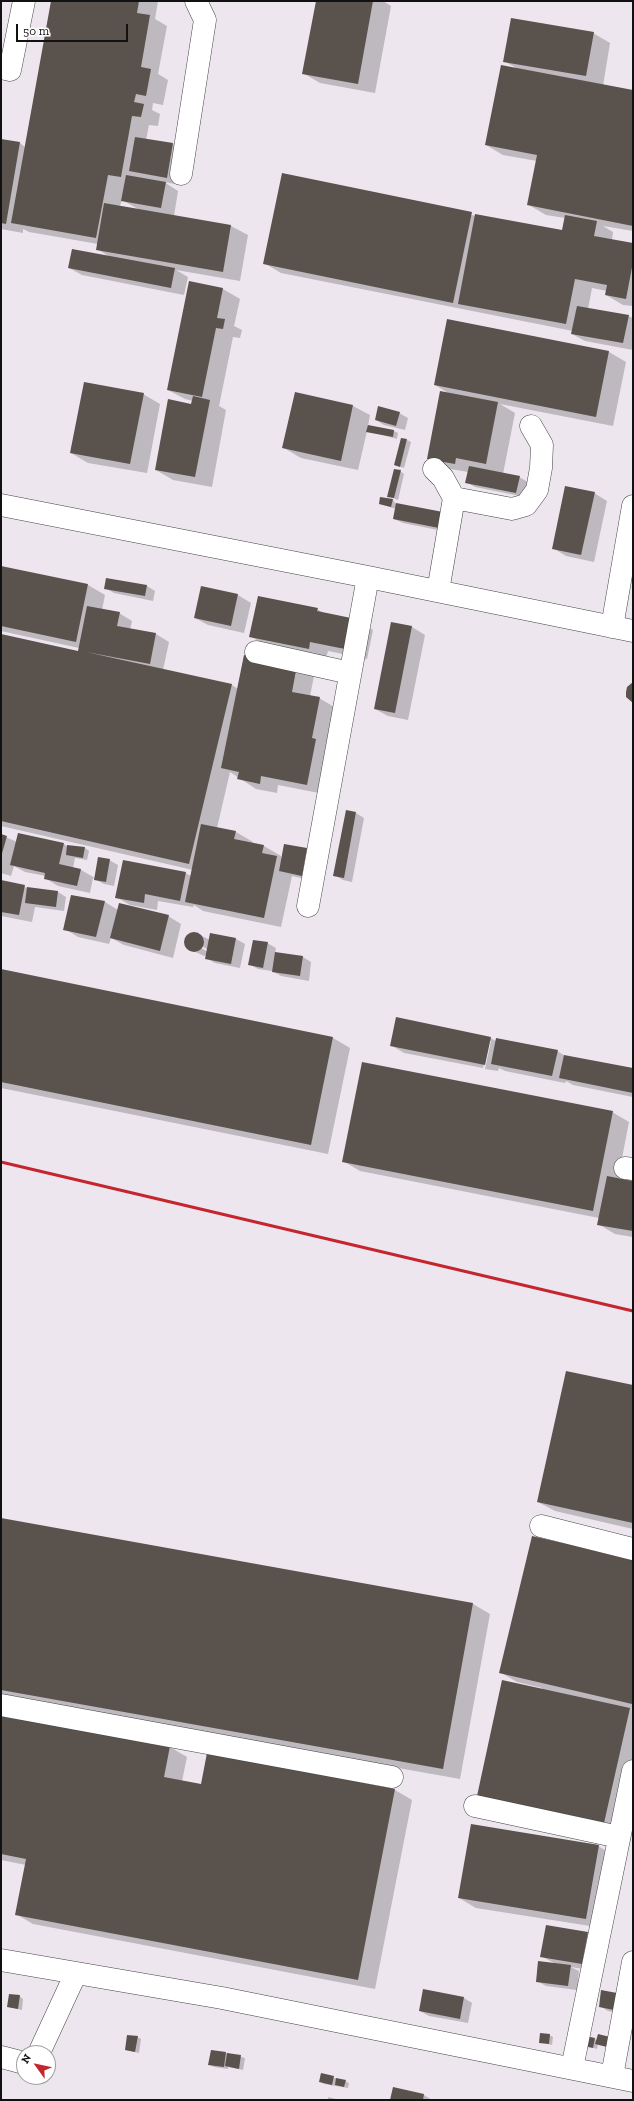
<!DOCTYPE html>
<html>
<head>
<meta charset="utf-8">
<style>
  body { margin:0 }
  #map { position:relative; width:634px; height:2101px; overflow:hidden; background:#fffdf5; font-family:"Zilla Slab",serif }
  canvas { display:block }
  .frame { position:absolute; inset:0; border:2px solid #111; pointer-events:none }
  .north { position:absolute; left:16px; top:2045px; width:40px; height:40px; box-sizing:border-box; background:#fff; border:1px solid #a0a0a0; border-radius:50%; rotate:303deg; font-size:11px; font-weight:700; line-height:16px; text-align:center; color:#111 }
  .north::after { content:''; display:block; margin:auto; width:14px; height:18px; background:#c4262e; clip-path:polygon(50% 0,100% 100%,50% 72%,0 100%) }
  .scale { position:absolute; left:16px; top:24px; width:112px; height:18px; box-sizing:border-box; border:2px solid #111; border-top:0; padding-left:5px; font-size:12px; line-height:14px; white-space:nowrap; color:#111; -webkit-text-stroke:3px #fff; paint-order:stroke }
</style>
</head>
<body>
<div id="map">
<canvas width="634" height="2101"></canvas>
<div class="frame"></div>
<div class="north">N</div>
<div class="scale">50 m</div>
</div>
<script>
const ctx = document.querySelector('canvas').getContext('2d');
ctx.lineJoin = 'round';
function paint(path, color) {
  ctx.fillStyle = color;
  ctx.fill(path, 'evenodd');
}
function toPath(rows) {
  const path = new Path2D();
  for (const r of rows) {
    if (r.length === 3) {
      path.moveTo(r[0] + r[2], r[1]);
      path.arc(r[0], r[1], r[2], 0, 2 * Math.PI);
      continue;
    }
    path.moveTo(r[0], r[1]);
    for (let i = 2; i < r.length; i += 2) path.lineTo(r[i], r[i + 1]);
  }
  return path;
}
function trace(path, color, width, dash) {
  ctx.strokeStyle = color;
  ctx.lineWidth = width;
  ctx.lineCap = dash ? 'butt' : 'round';
  ctx.setLineDash(dash || []);
  ctx.stroke(path);
}
const industrial = toPath([
  [1,1,633,1,633,2100,1,2100],
  [24,2053,48,2053,48,2077,24,2077]
]);
const shadow = toPath([
  [52,1,158,1,155,19,167,26,158,74,168,80,163,105,153,103,152,110,160,114,158,126,149,125,146,140,173,144,186,152,180,185,164,182,178,191,174,216,231,226,248,235,240,281,176,270,188,277,184,295,82,275,69,268,110,257,97,249,98,244,29,232,23,229,23,233,1,229,1,140,20,143,25,147],
  [122,200,138,209,120,206],
  [317,1,383,1,391,6,375,93,320,83,303,73],
  [593,33,610,43,603,86,633,91,633,231,603,226,613,232,612,240,633,244,633,306,623,305,606,295,607,291,592,288,588,309,628,316,633,318,633,350,585,341,572,334,573,331,281,273,264,263,283,174,476,216,563,231,565,218,546,215,529,205,537,161,503,155,486,145,518,69,504,61],
  [190,282,223,289,240,299,234,326,242,330,240,338,233,337,219,406,226,410,212,487,173,480,156,470,193,401,185,399,168,390],
  [448,321,609,352,626,362,613,426,500,404,515,413,503,474,519,477,528,482,525,497,475,487,466,482,468,472,445,468,428,458,450,394,435,385],
  [296,393,353,406,370,415,368,426,394,431,398,433,397,439,367,431,358,470,301,458,284,448],
  [143,394,160,404,147,473,88,463,71,453],
  [399,413,408,418,405,430,384,425,376,420],
  [407,440,411,442,404,468,395,465],
  [400,471,404,474,398,500,388,496],
  [594,493,607,501,594,562,566,556,553,548],
  [381,498,393,500,396,504,448,532,403,523,394,519,396,509,380,504],
  [1,567,88,585,105,595,102,610,119,613,132,621,130,630,156,634,169,642,163,670,232,685,238,689,244,656,314,676,310,696,319,698,336,708,324,794,278,785,277,793,256,789,230,772,217,828,236,832,253,842,252,844,264,846,281,856,282,860,306,849,315,854,310,880,292,876,281,927,203,911,194,905,193,907,158,901,157,910,130,905,116,897,185,873,191,876,193,870,1,826,1,635,83,653,79,648,1,631],
  [147,586,155,591,153,601,114,593,105,588],
  [202,588,238,595,251,603,244,633,208,625,195,618],
  [317,609,325,614,356,620,373,630,367,659,328,651,326,658,267,646,250,636],
  [392,623,412,627,425,635,408,720,388,716,375,709],
  [356,813,364,818,352,882,343,880,334,875],
  [1,835,17,842,64,844,68,847,85,848,89,851,87,860,75,858,73,868,81,870,95,878,109,860,118,865,114,886,104,884,93,878,90,893,58,886,45,878,46,876,25,872,14,866,11,876,1,873],
  [1,881,28,888,58,892,66,897,64,911,35,907,32,922,1,916],
  [72,896,105,902,118,910,168,916,181,924,173,958,124,945,111,938,109,944,78,937,65,929],
  [194,932,210,940,211,934,236,939,245,944,240,968,215,963,206,958,207,955,204,956,187,948,185,940,186,936],
  [199,944,208,950,208,952,198,946],
  [267,943,276,948,275,953,303,957,311,962,309,981,281,976,272,971,258,969,249,964],
  [1,970,333,1038,350,1048,328,1154,1,1088],
  [490,1038,496,1041,557,1051,567,1057,633,1069,633,1097,573,1085,566,1081,565,1083,505,1071,499,1068,498,1071,485,1069,491,1041,489,1041,483,1068,404,1053,391,1045],
  [612,1112,629,1122,618,1179,633,1182,633,1237,615,1234,598,1224,599,1218,360,1171,343,1161],
  [633,1386,633,1529,555,1511,538,1502],
  [1,1519,473,1604,490,1614,460,1779,1,1697],
  [533,1537,633,1560,633,1709,631,1710,633,1711,633,1780,622,1832,495,1805,542,1688,517,1682,500,1672],
  [1,1715,170,1747,187,1757,182,1781,202,1785,395,1790,412,1800,375,1989,33,1924,16,1914,26,1865,1,1860],
  [598,1846,615,1856,603,1928,476,1908,459,1898],
  [587,1933,600,1941,595,1971,571,1967,579,1971,577,1990,546,1986,537,1981,556,1964,541,1956],
  [19,1996,23,1999,22,2010,8,2007],
  [464,1998,472,2003,468,2023,429,2016,420,2011],
  [625,1999,622,2014,608,2011,600,2006],
  [549,2035,553,2037,552,2045,540,2042],
  [137,2037,141,2039,139,2053,126,2050],
  [595,2039,597,2041,611,2048,598,2044,597,2049,585,2045],
  [226,2053,245,2058,243,2070,228,2067,228,2069,214,2067,210,2065],
  [321,2074,345,2081,349,2083,348,2088,324,2084,320,2081],
  [424,2095,432,2100,391,2100],
  [328,2097,336,2099,338,2100,328,2100]
]);
const building = toPath([
  [51,1,139,1,137,13,150,15,141,67,151,69,146,96,136,94,134,102,144,104,141,117,132,116,121,177,108,175,96,238,11,223],
  [316,1,373,1,358,84,302,74],
  [511,18,594,32,586,76,503,62],
  [501,65,633,90,633,226,527,205,537,155,485,145],
  [135,137,173,143,167,178,129,171],
  [1,139,20,142,6,224,1,223],
  [282,173,472,212,453,303,263,264],
  [126,175,166,182,161,208,121,201],
  [104,203,231,225,223,272,96,250],
  [475,214,562,230,565,215,597,221,594,236,633,243,633,262,626,299,605,295,607,285,575,279,566,324,458,304],
  [72,249,175,268,171,288,68,268],
  [189,281,223,288,217,318,225,319,223,329,216,328,202,397,167,390],
  [577,306,629,315,623,343,571,334],
  [447,319,609,351,596,417,434,385],
  [84,382,144,393,130,464,70,453],
  [440,391,498,402,486,464,456,458,455,464,427,459],
  [295,392,353,405,341,461,282,448],
  [193,396,210,400,195,477,155,470,168,399,191,404],
  [378,406,400,412,396,426,375,420],
  [368,425,394,430,393,437,366,432],
  [401,438,407,439,400,467,394,465],
  [469,466,520,476,516,493,465,483],
  [394,469,401,470,394,498,387,497],
  [565,486,595,492,581,555,552,549],
  [380,497,393,499,391,507,379,504],
  [396,503,443,512,439,528,393,519],
  [1,566,88,584,76,642,1,626],
  [106,578,147,585,145,596,104,589],
  [201,586,238,594,231,626,194,618],
  [258,596,318,608,317,611,356,619,350,650,310,642,309,649,249,637],
  [87,606,120,612,117,626,156,633,150,664,86,652,232,684,189,864,1,821,1,634,78,651],
  [391,622,412,626,395,713,374,709],
  [244,655,297,665,292,692,320,697,312,738,316,739,307,785,261,776,260,784,237,779,239,772,221,768],
  [633,682,633,703,626,697,626,692,627,687],
  [346,810,356,812,344,878,333,876],
  [201,824,236,831,234,839,264,845,262,853,277,856,264,918,185,902],
  [18,833,64,843,59,864,81,869,77,886,44,879,45,873,10,865],
  [1,834,7,836,1,857],
  [284,844,307,848,302,876,279,871],
  [67,845,85,847,83,858,66,855],
  [98,857,110,859,106,882,94,880],
  [123,860,186,872,180,901,145,894,144,903,115,898],
  [1,880,25,885,19,915,1,912],
  [27,887,58,891,56,907,25,903],
  [71,895,105,901,96,937,63,930],
  [119,903,169,915,160,951,110,938],
  [194,942,10],
  [210,933,236,938,231,964,205,959],
  [253,940,268,942,263,968,248,965],
  [275,952,303,956,300,976,272,972],
  [1,969,333,1037,311,1145,1,1082],
  [396,1017,491,1037,485,1065,390,1046],
  [496,1038,558,1050,552,1076,491,1064],
  [564,1055,633,1068,633,1093,559,1078],
  [362,1062,613,1111,593,1211,342,1162],
  [607,1176,633,1181,633,1231,597,1225],
  [566,1371,633,1385,633,1523,537,1502],
  [1,1518,473,1603,443,1769,1,1690],
  [532,1536,633,1559,632,1704,499,1673],
  [502,1680,630,1708,604,1823,477,1796],
  [1,1714,170,1746,164,1777,201,1784,207,1753,395,1789,358,1980,15,1915,26,1859,1,1854],
  [471,1824,599,1845,586,1919,458,1898],
  [546,1925,588,1932,582,1964,540,1957],
  [538,1961,571,1965,568,1986,536,1982],
  [423,1989,464,1997,460,2019,419,2011],
  [601,1990,617,1993,614,2010,599,2007],
  [9,1994,20,1995,18,2009,7,2007],
  [540,2033,550,2034,549,2044,539,2043],
  [598,2034,610,2037,607,2047,595,2044],
  [127,2035,138,2036,135,2052,125,2050],
  [586,2036,595,2038,593,2048,583,2046],
  [211,2050,226,2052,224,2067,208,2065],
  [227,2053,241,2055,239,2069,225,2066],
  [321,2073,334,2076,332,2085,319,2082],
  [336,2078,346,2080,344,2087,335,2085],
  [393,2087,424,2094,423,2100,390,2100]
]);
const minor = toPath([
  [1,68,10,70,24,1],
  [181,174,205,20,196,1],
  [434,469,443,478,454,498,438,591],
  [454,498,512,509,526,505,537,490,541,468,542,445,531,426],
  [1,505,368,577,633,631],
  [612,627,633,506],
  [256,652,350,673],
  [308,906,368,577],
  [625,1168,633,1169],
  [541,1526,633,1549],
  [1,1705,392,1777],
  [475,1806,619,1837],
  [1,1960,222,1998,633,2081],
  [39,2053,76,1973],
  [1,2057,24,2063],
  [572,2068,633,1771],
  [612,2076,633,1962]
]);
const rail = toPath([
  [1,1162,633,1311]
]);
paint(industrial, '#eee6ef');
paint(shadow, '#0003');
paint(building, '#5a524d');
trace(minor, '#444', 23);
trace(minor, '#fff', 22);
trace(rail, '#c4262e', 3);
</script>
</body>
</html>
